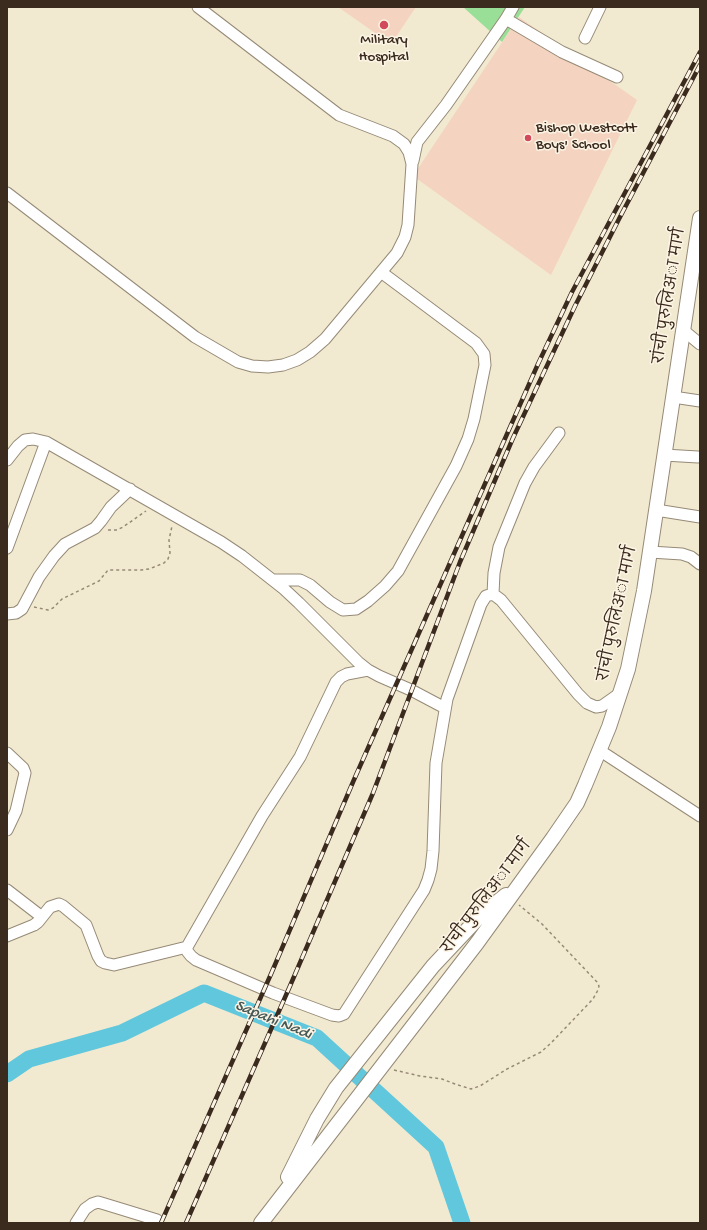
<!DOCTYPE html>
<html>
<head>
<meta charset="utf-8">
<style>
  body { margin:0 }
  #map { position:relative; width:707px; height:1230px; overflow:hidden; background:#f2ead0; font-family:"Gochi Hand",sans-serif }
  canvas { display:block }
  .frame { position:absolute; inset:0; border:8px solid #3b2a1e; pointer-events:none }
</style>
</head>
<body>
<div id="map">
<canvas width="707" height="1230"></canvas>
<div class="frame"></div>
</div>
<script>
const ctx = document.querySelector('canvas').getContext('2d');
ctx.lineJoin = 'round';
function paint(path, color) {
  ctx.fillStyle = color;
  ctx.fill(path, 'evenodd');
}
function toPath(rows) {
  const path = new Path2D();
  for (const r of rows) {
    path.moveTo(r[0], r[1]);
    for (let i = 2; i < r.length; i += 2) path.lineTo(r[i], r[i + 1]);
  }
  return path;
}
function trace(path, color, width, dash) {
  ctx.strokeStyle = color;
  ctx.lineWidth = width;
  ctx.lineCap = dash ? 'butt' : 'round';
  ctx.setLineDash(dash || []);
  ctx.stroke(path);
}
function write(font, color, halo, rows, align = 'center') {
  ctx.font = font + ' "Gochi Hand","Playpen Sans Deva",sans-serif';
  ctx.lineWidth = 3;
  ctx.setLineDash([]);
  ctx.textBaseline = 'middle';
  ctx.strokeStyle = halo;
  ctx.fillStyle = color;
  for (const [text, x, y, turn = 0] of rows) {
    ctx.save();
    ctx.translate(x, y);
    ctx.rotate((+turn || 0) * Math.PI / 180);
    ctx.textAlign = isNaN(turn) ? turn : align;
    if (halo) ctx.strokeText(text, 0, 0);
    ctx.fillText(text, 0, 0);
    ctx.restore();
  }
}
const built = toPath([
  [338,7,416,7,391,44],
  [519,17,637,100,551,275,413,176]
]);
const green = toPath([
  [463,7,525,7,502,42]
]);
const river = toPath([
  [7,1074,29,1059,122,1033,204,993,317,1038,436,1147,462,1223]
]);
const path = toPath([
  [108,530,117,530,123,527,146,511],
  [34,607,48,610,53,608,62,599,99,581,108,570,141,570,149,569,164,563,168,559,170,553,169,540,172,526],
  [394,1070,420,1076,442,1079,455,1084,471,1089,480,1086,507,1069,541,1052,551,1043,593,999,598,990,599,986,597,982,542,924,519,905]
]);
const minor = toPath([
  [506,19,562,52,617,77],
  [585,38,600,7],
  [413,161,417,142,446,105,506,19,513,7],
  [7,193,195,337,238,362,252,366,268,367,283,365,297,360,310,352,325,339,397,253,405,237,408,225,412,164,409,152,404,144,393,136,339,115,198,7],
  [683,330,700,344],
  [673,397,700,401],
  [664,455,698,457],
  [7,460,18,446,25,440,33,439,46,442,221,542,242,556,284,589,299,603,358,662,368,670,379,676,411,690,445,708],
  [656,510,700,517],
  [7,548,46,442],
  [650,552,682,554,691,557,700,564],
  [273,580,300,580,310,585,330,602,343,610,356,609,368,601,385,586,398,571,456,466,468,439,474,419,485,365,484,354,476,343,381,272],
  [493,594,494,573,499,547,525,483,534,467,559,433],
  [7,614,16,613,22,609,39,577,54,556,65,544,95,528,101,521,111,507,130,489],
  [599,750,700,816],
  [7,753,23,768,25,773,16,811,7,830],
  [7,890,42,917],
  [7,936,34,925,38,922,50,907,59,904,63,906,86,925,98,956,101,961,105,963,114,965,187,947,262,816,300,757,336,682,341,677,347,674,368,670],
  [187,947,187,951,191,956,196,960,273,993,332,1015,339,1016,344,1014,424,890,428,880,431,869,433,851,436,763,447,699,481,604,486,596,493,594,501,600,578,694,587,703,596,707,602,706,619,694],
  [76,1223,85,1209,92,1204,98,1202,108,1205,157,1220]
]);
const major = toPath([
  [288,1177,317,1119,336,1088,433,966,481,915,506,895],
  [261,1223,477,943,553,838,577,803,585,785,609,727,628,669,644,591,700,218]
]);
const rail = toPath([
  [161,1223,271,974,353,782,538,364,572,292,700,52],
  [186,1223,290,986,373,793,460,562,513,438,575,306,620,217,700,65]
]);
const markers = [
  [384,25,5,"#d1495b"],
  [528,138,4,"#d1495b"]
];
const poiNames = [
  ["Military",384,41],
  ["Hospital",384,58],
  ["Bishop Westcott",536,129,"left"],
  ["Boys' School",536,146,"left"]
];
const streetNames = [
  ["रांची पुरुलिअा मार्ग",671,296,-81],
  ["रांची पुरुलिअा मार्ग",619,614,-78],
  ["रांची पुरुलिअा मार्ग",488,898,-53]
];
const waterNames = [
  ["Sapahi Nadi",273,1021,22]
];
paint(built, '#f4d3c0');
paint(green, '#99df98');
trace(river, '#60c7dd', 17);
trace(minor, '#968a77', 13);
trace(major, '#968a77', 16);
trace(path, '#968a77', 1.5, [3, 3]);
trace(minor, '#fff', 11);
trace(major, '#fff', 14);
trace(rail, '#3b2a1e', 4.5);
trace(rail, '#fcf5e5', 3, [9]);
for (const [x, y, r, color] of markers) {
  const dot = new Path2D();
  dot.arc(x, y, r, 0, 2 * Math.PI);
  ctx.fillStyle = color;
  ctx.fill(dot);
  trace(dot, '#fcf5e5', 1.5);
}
write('15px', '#3b2a1e', '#fcf5e5', poiNames);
write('15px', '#3b2a1e', '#fcf5e5', streetNames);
write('italic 16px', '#465957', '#fcf5e5', waterNames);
</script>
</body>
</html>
